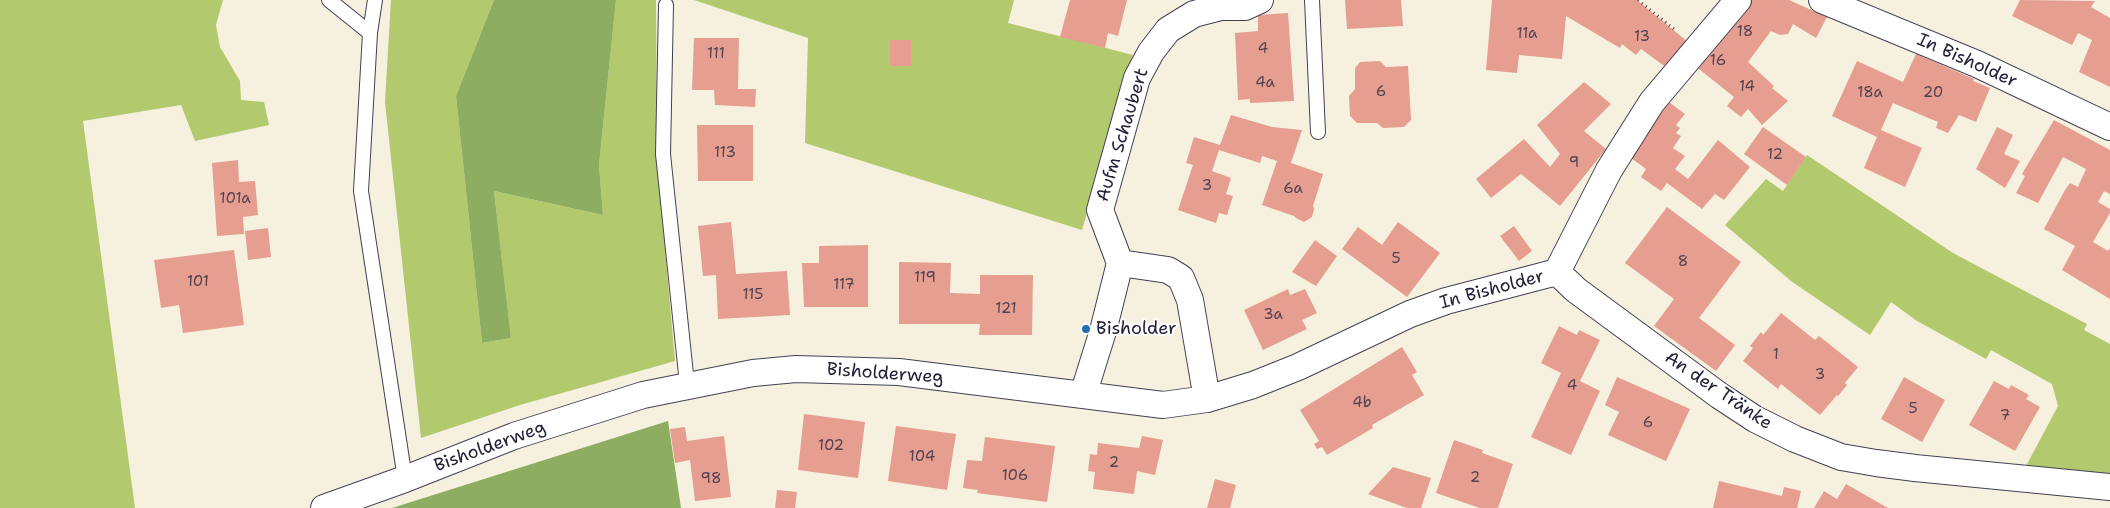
<!DOCTYPE html>
<html>
<head>
<meta charset="utf-8">
<style>
  body { margin:0 }
  canvas { display:block; background:#f6f0df }
</style>
</head>
<body>
<canvas width="2110" height="508"></canvas>
<script>
const ctx = document.querySelector('canvas').getContext('2d');
ctx.lineJoin = 'round';
function paint(path, color) {
  ctx.fillStyle = color;
  ctx.fill(path, 'evenodd');
}
function toPath(rows) {
  const path = new Path2D();
  for (const r of rows) {
    path.moveTo(r[0], r[1]);
    for (let i = 2; i < r.length; i += 2) path.lineTo(r[i], r[i + 1]);
  }
  return path;
}
function trace(path, color, width, dash) {
  ctx.strokeStyle = color;
  ctx.lineWidth = width;
  ctx.lineCap = dash ? 'butt' : 'round';
  ctx.setLineDash(dash || []);
  ctx.stroke(path);
}
function write(font, color, halo, rows, align = 'center') {
  ctx.font = font + ' "Shantell Sans",sans-serif';
  ctx.lineWidth = 4;
  ctx.setLineDash([]);
  ctx.textBaseline = 'middle';
  ctx.strokeStyle = halo;
  ctx.fillStyle = color;
  for (const [text, x, y, turn = 0] of rows) {
    ctx.save();
    ctx.translate(x, y);
    ctx.rotate((+turn || 0) * Math.PI / 180);
    ctx.textAlign = isNaN(turn) ? turn : align;
    if (halo) ctx.strokeText(text, 0, 0);
    ctx.fillText(text, 0, 0);
    ctx.restore();
  }
}
const green = toPath([
  [0,0,223,0,216,25,220,47,240,81,241,100,264,102,269,125,195,141,181,105,83,121,135,508,0,508],
  [391,0,494,0,456,96,482,343,511,338,494,191,603,215,599,165,616,0,656,0,657,158,675,361,520,405,421,438,385,102],
  [694,0,1014,0,1008,23,1133,55,1082,230,805,143,808,38],
  [1807,155,1953,253,2087,324,2084,330,2110,344,2110,474,2026,466,2058,406,2052,384,1991,350,1986,359,1917,321,1891,302,1870,335,1791,281,1725,225,1766,179,1783,191]
]);
const forest = toPath([
  [494,0,616,0,599,165,603,215,494,191,511,338,482,343,456,96],
  [668,421,681,508,392,508]
]);
const building = toPath([
  [1070,0,1127,0,1118,36,1108,33,1105,48,1060,37],
  [1345,0,1401,0,1403,26,1347,29],
  [1492,0,1637,0,1688,42,1667,68,1641,49,1636,55,1622,44,1620,48,1566,16,1562,59,1519,55,1517,73,1486,70],
  [1750,0,1789,0,1827,17,1816,38,1793,24,1788,34,1780,35,1771,31,1748,62,1774,86,1772,88,1788,101,1762,125,1748,109,1741,117,1727,106,1734,97,1694,65],
  [2020,0,2095,1,2091,7,2110,18,2110,87,2079,72,2092,40,2078,33,2072,45,2012,16],
  [1288,13,1294,101,1250,103,1250,99,1238,100,1235,33,1258,31,1258,15],
  [694,38,739,38,738,89,756,89,755,107,715,105,714,90,692,90],
  [890,40,911,40,911,66,890,66],
  [1916,54,1974,79,1973,81,1990,88,1976,122,1959,115,1948,133,1936,128,1938,122,1893,103,1881,130,1922,148,1905,187,1864,168,1877,137,1832,116,1857,61,1903,82],
  [1380,61,1386,67,1408,66,1411,120,1404,127,1383,128,1377,123,1357,123,1350,116,1349,96,1355,89,1355,68,1360,62],
  [1584,82,1611,104,1584,131,1606,149,1560,206,1521,174,1491,198,1476,179,1524,139,1550,167,1560,154,1537,125],
  [1669,102,1685,114,1676,125,1680,128,1676,133,1681,136,1673,148,1685,156,1675,169,1688,179,1718,140,1750,167,1724,200,1715,194,1702,209,1667,183,1661,191,1641,177,1646,169,1631,158],
  [1231,115,1272,127,1302,130,1291,163,1323,174,1313,206,1314,209,1312,217,1304,222,1296,218,1294,216,1262,205,1277,161,1262,156,1260,163,1219,150,1212,171,1231,178,1226,194,1233,196,1227,215,1219,213,1216,223,1178,210,1193,165,1186,163,1194,137,1220,145],
  [2054,120,2110,150,2110,194,2104,191,2098,202,2110,209,2110,213,2093,242,2108,251,2110,248,2110,299,2062,270,2075,246,2044,229,2065,190,2070,183,2078,187,2086,169,2063,157,2038,203,2016,193,2025,176,2022,174],
  [697,125,753,125,753,181,698,181],
  [1763,127,1806,157,1787,185,1744,154],
  [1997,127,2013,135,2004,154,2020,161,2005,188,1976,169],
  [238,160,239,182,255,181,258,215,243,217,244,234,217,236,212,163],
  [1667,207,1741,262,1699,318,1735,345,1716,371,1654,326,1674,299,1625,263],
  [731,222,736,274,787,271,790,315,718,319,716,275,703,276,698,226],
  [1398,222,1440,253,1407,297,1342,249,1358,227,1382,245],
  [1514,226,1532,251,1519,261,1500,236],
  [268,228,271,257,248,260,245,231],
  [1315,240,1337,256,1316,286,1292,272],
  [868,245,868,307,804,307,802,263,819,263,819,246],
  [234,250,244,325,183,333,179,305,161,308,154,260],
  [899,262,951,263,950,293,980,294,980,275,1033,275,1032,335,979,335,980,324,899,324],
  [1288,289,1290,295,1305,289,1317,313,1302,320,1307,329,1263,350,1244,310],
  [1781,313,1815,340,1819,336,1858,367,1845,383,1847,385,1838,396,1837,395,1820,415,1781,384,1778,389,1743,361,1753,348,1750,346,1761,332,1763,335],
  [1559,326,1577,335,1579,330,1600,340,1580,381,1600,391,1571,455,1531,437,1561,373,1541,363],
  [1402,347,1417,372,1412,375,1424,395,1372,425,1373,428,1327,455,1322,447,1317,449,1314,444,1319,441,1300,410],
  [1617,377,1690,409,1666,461,1608,435,1619,412,1605,405],
  [1904,377,1945,400,1922,442,1881,419],
  [1994,381,2009,389,2011,385,2029,395,2026,399,2040,407,2015,451,1969,425],
  [804,414,865,422,858,478,798,470],
  [896,426,956,434,947,490,888,481],
  [685,427,687,441,724,436,731,497,695,501,690,460,675,463,670,429],
  [1142,436,1163,440,1155,475,1137,471,1134,494,1093,489,1095,472,1088,471,1090,454,1097,455,1098,443,1139,448],
  [985,437,1055,446,1047,502,977,493,978,490,963,488,967,460,982,461],
  [1454,440,1483,450,1482,453,1513,464,1498,508,1480,508,1436,493],
  [1393,467,1431,478,1421,508,1407,508,1368,494],
  [1215,479,1236,485,1230,508,1207,508],
  [1719,481,1782,496,1784,487,1801,491,1797,508,1713,508],
  [1846,484,1888,508,1814,508,1824,491,1837,499],
  [777,490,797,492,795,508,775,508]
]);
const path = toPath([
  [1638,0,1674,29]
]);
const lane = toPath([
  [329,0,370,33],
  [375,0,370,33,361,191,405,479],
  [1312,0,1318,132],
  [666,5,663,154,687,384]
]);
const street = toPath([
  [1822,0,1977,64,2110,127],
  [1557,272,1576,290,1720,396,1755,419,1795,439,1841,457,1876,463,1915,468,2110,487],
  [1083,395,1103,331,1120,263,1100,210,1137,78,1151,52,1168,30,1194,14,1221,7,1245,7,1260,0],
  [1207,399,1253,385,1298,367,1410,314,1446,301,1557,272,1609,170,1652,102,1738,0],
  [324,508,405,479,514,436,643,395,753,373,796,369,899,372,1163,405,1207,399,1190,300,1181,278,1168,270,1120,263]
]);
const markers = [
  [1086,329,5,"#1f6fb2"]
];
const numberNames = [
  ["18",1745,32],
  ["11a",1527,34],
  ["13",1642,37],
  ["4",1263,49],
  ["111",716,54],
  ["16",1718,61],
  ["4a",1265,83],
  ["14",1747,87],
  ["6",1381,92],
  ["18a",1870,93],
  ["20",1933,93],
  ["113",725,153],
  ["12",1775,155],
  ["9",1574,163],
  ["3",1207,186],
  ["6a",1293,189],
  ["101a",235,199],
  ["5",1396,259],
  ["8",1683,262],
  ["119",925,278],
  ["101",198,282],
  ["117",844,285],
  ["115",753,295],
  ["121",1006,309],
  ["3a",1273,315],
  ["1",1776,355],
  ["3",1820,375],
  ["4",1572,386],
  ["4b",1362,403],
  ["5",1913,409],
  ["7",2005,416],
  ["6",1648,423],
  ["102",831,446],
  ["104",922,457],
  ["2",1114,463],
  ["106",1015,476],
  ["2",1475,478],
  ["98",711,479]
];
const streetNames = [
  ["In Bisholder",1967,61,24],
  ["Aufm Schaubert",1123,135,-73],
  ["In Bisholder",1492,290,-15],
  ["Bisholderweg",885,374,4],
  ["An der Tränke",1718,391,34],
  ["Bisholderweg",490,447,-20]
];
const poiNames = [
  ["Bisholder",1096,329]
];
paint(green, '#b2c96d');
paint(forest, '#8dad60');
paint(building, '#e59e90');
trace(lane, '#424154', 16);
trace(street, '#424154', 28);
trace(path, '#424154', 3, [1, 4]);
trace(lane, '#fff', 14);
trace(street, '#fff', 26);
for (const [x, y, r, color] of markers) {
  const dot = new Path2D();
  dot.arc(x, y, r, 0, 2 * Math.PI);
  ctx.fillStyle = color;
  ctx.fill(dot);
  trace(dot, '#fff', 2);
}
write('15px', '#534150', null, numberNames);
write('18px', '#22223b', '#fff', streetNames);
write('18px', '#22223b', '#fff', poiNames, 'left');
</script>
</body>
</html>
